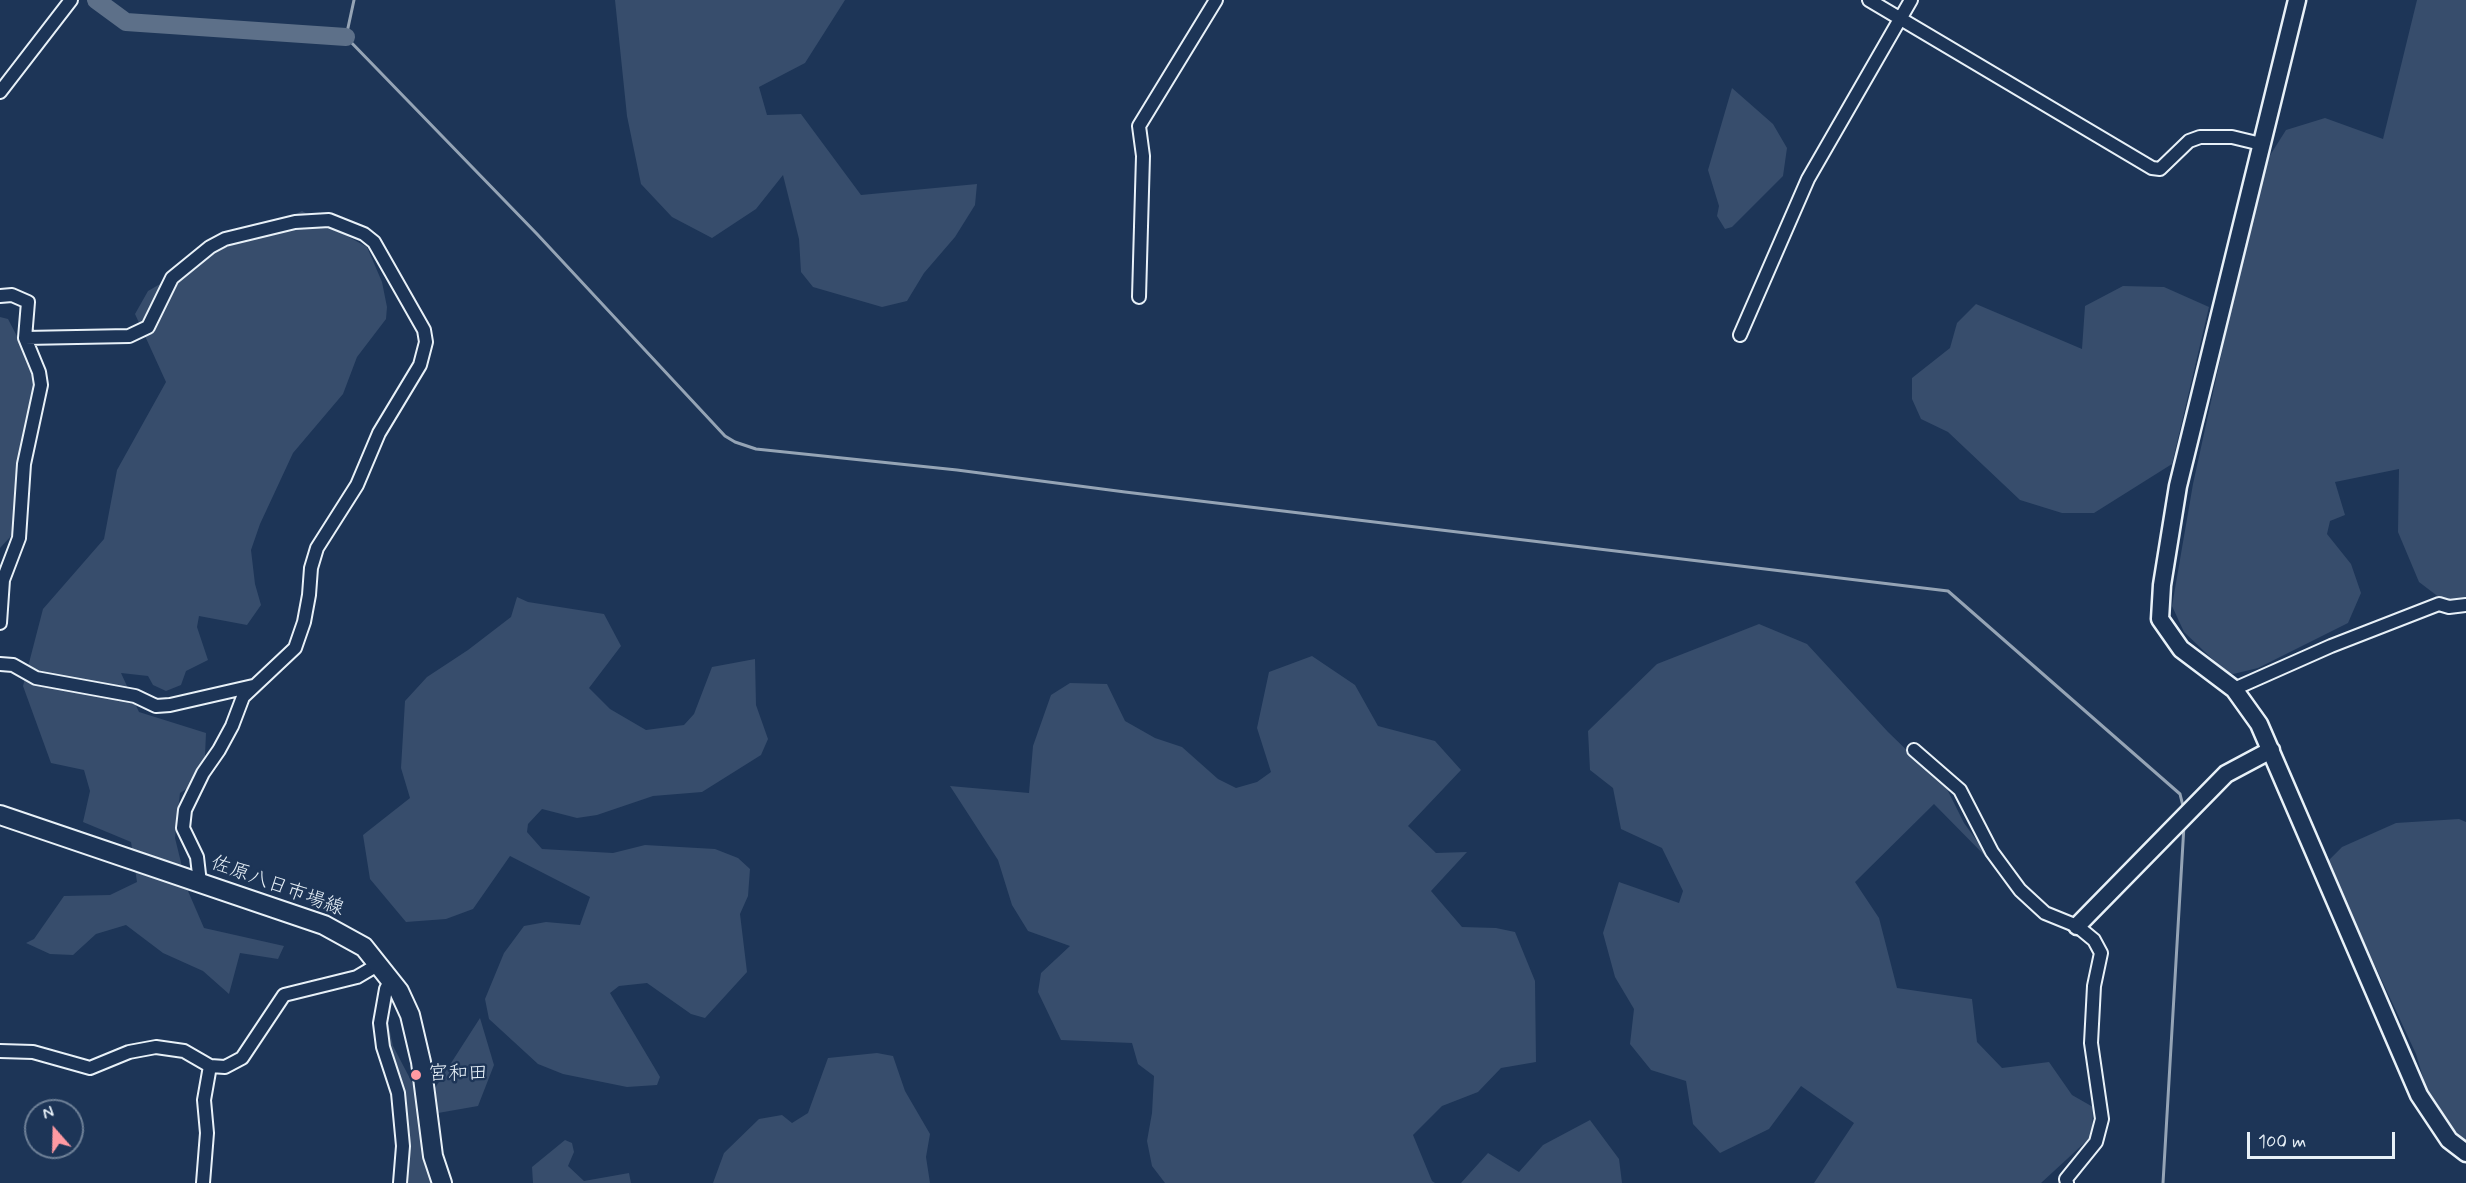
<!DOCTYPE html>
<html>
<head>
<meta charset="utf-8">
<style>
  body { margin:0 }
  #map { position:relative; width:2466px; height:1183px; overflow:hidden; background:#1d3557; font-family:Mynerve,sans-serif }
  canvas { display:block }
  .north { position:absolute; left:24px; top:1099px; width:60px; height:60px; box-sizing:border-box; background:#1d3557; border:2px solid #6e8097; border-radius:50%; rotate:340deg; font-size:16px; font-weight:700; line-height:24px; text-align:center; color:#e8f1f8 }
  .north::after { content:''; display:block; margin:auto; width:21px; height:27px; background:#ff9aa2; clip-path:polygon(50% 0,100% 100%,50% 72%,0 100%) }
  .scale { position:absolute; left:2247px; top:1132px; width:148px; height:27px; box-sizing:border-box; border:3px solid #e8f1f8; border-top:0; padding-left:8px; font-size:18px; line-height:21px; white-space:nowrap; color:#e8f1f8; -webkit-text-stroke:4px #1d3557; paint-order:stroke }
</style>
</head>
<body>
<div id="map">
<canvas width="2466" height="1183"></canvas>
<div class="north">N</div>
<div class="scale">100 m</div>
</div>
<script>
const ctx = document.querySelector('canvas').getContext('2d');
ctx.lineJoin = 'round';
function paint(path, color) {
  ctx.fillStyle = color;
  ctx.fill(path, 'evenodd');
}
function toPath(rows) {
  const path = new Path2D();
  for (const r of rows) {
    path.moveTo(r[0], r[1]);
    for (let i = 2; i < r.length; i += 2) path.lineTo(r[i], r[i + 1]);
  }
  return path;
}
function trace(path, color, width, dash) {
  ctx.strokeStyle = color;
  ctx.lineWidth = width;
  ctx.lineCap = dash ? 'butt' : 'round';
  ctx.setLineDash(dash || []);
  ctx.stroke(path);
}
function write(font, color, halo, rows, align = 'center') {
  ctx.font = font + ' Mynerve,"Klee One",sans-serif';
  ctx.lineWidth = 5;
  ctx.setLineDash([]);
  ctx.textBaseline = 'middle';
  ctx.strokeStyle = halo;
  ctx.fillStyle = color;
  for (const [text, x, y, turn = 0] of rows) {
    ctx.save();
    ctx.translate(x, y);
    ctx.rotate((+turn || 0) * Math.PI / 180);
    ctx.textAlign = isNaN(turn) ? turn : align;
    if (halo) ctx.strokeText(text, 0, 0);
    ctx.fillText(text, 0, 0);
    ctx.restore();
  }
}
const green = toPath([
  [615,0,845,0,805,63,759,87,767,115,801,114,861,195,977,184,975,205,955,237,924,273,907,301,882,307,813,287,801,272,799,239,783,175,756,209,712,238,672,217,641,184,627,116],
  [2417,0,2466,0,2466,599,2444,601,2419,582,2398,532,2399,469,2335,482,2345,515,2330,521,2327,534,2351,564,2361,593,2348,623,2258,668,2229,675,2184,632,2172,606,2193,484,2262,168,2286,130,2325,118,2383,139],
  [1732,88,1773,124,1787,148,1783,176,1732,227,1725,229,1717,216,1719,206,1708,170],
  [302,211,367,247,382,282,387,307,386,319,357,357,343,394,293,453,260,524,251,550,255,584,261,605,247,625,199,616,197,627,208,660,186,671,181,685,166,691,153,685,148,676,121,673,139,712,206,733,204,778,180,793,175,838,188,891,204,928,284,946,278,959,240,953,229,994,203,971,163,953,126,925,96,934,73,955,50,954,26,943,34,939,64,896,110,895,137,882,131,842,83,822,90,791,84,770,51,763,23,686,43,609,104,539,117,470,166,382,135,314,148,291,214,253],
  [2123,286,2164,287,2209,307,2172,464,2094,513,2062,513,2020,500,1948,432,1921,419,1912,399,1912,378,1950,348,1957,323,1976,304,2082,349,2085,306],
  [0,317,8,319,31,363,39,411,13,534,0,548],
  [517,597,528,602,604,614,621,646,589,688,610,709,646,730,684,725,694,714,712,667,755,659,756,705,768,739,761,755,702,792,653,796,597,815,577,818,542,809,528,824,527,832,542,849,613,853,645,845,715,849,738,858,750,869,748,896,740,914,747,972,705,1018,691,1014,647,983,619,986,610,993,660,1077,657,1085,627,1087,563,1074,538,1064,489,1019,485,999,504,953,524,926,546,922,580,925,590,897,510,856,473,909,446,919,406,922,370,879,363,835,410,798,401,768,405,701,427,677,468,650,511,617],
  [1759,624,1807,644,1888,732,1947,789,1964,823,1996,867,1934,804,1855,882,1879,918,1897,988,1972,999,1977,1042,2002,1068,2049,1062,2072,1095,2093,1107,2092,1136,2041,1183,1814,1183,1854,1123,1801,1086,1769,1129,1720,1153,1693,1124,1686,1081,1651,1070,1630,1044,1634,1009,1615,977,1603,933,1619,882,1679,903,1683,891,1662,848,1621,829,1613,788,1590,770,1588,731,1657,664],
  [1312,656,1355,685,1378,726,1435,741,1461,770,1408,826,1436,853,1467,852,1431,891,1462,927,1496,928,1515,932,1535,981,1536,1062,1501,1068,1478,1092,1442,1106,1413,1135,1432,1181,1435,1183,1165,1183,1152,1166,1147,1141,1152,1113,1154,1076,1138,1064,1132,1043,1061,1040,1038,992,1041,973,1070,946,1028,931,1012,905,998,860,950,786,1029,793,1033,746,1051,695,1070,683,1107,684,1125,721,1155,738,1182,747,1218,779,1236,788,1257,782,1271,772,1257,728,1269,672],
  [2459,819,2466,822,2466,1143,2447,1122,2428,1094,2416,1054,2327,862,2342,847,2396,823],
  [386,1013,393,1046,416,1090,417,1112,433,1183,407,1183,406,1149,385,1041],
  [480,1018,494,1065,478,1106,438,1113,435,1088],
  [877,1053,893,1056,905,1091,930,1134,926,1157,930,1183,713,1183,724,1153,759,1119,782,1115,792,1123,808,1113,828,1058],
  [1590,1120,1619,1159,1622,1183,1461,1183,1488,1153,1519,1172,1543,1145],
  [565,1140,572,1143,574,1152,568,1166,584,1181,629,1173,631,1183,533,1183,532,1167]
]);
const stream = toPath([
  [354,0,346,37,537,234,725,436,735,442,756,449,957,470,1125,492,1948,591,2180,794,2184,810],
  [2163,1183,2184,825]
]);
const river = toPath([
  [96,0,126,22,346,37]
]);
const street = toPath([
  [1869,0,2152,168,2160,169,2189,141,2200,137,2232,137,2261,144],
  [0,92,71,0],
  [0,296,12,295,28,302,25,338,39,372,41,385,24,464,19,538,3,580,0,623],
  [1139,297,1143,156,1139,126,1216,0],
  [1740,335,1808,179,1911,0],
  [25,338,129,336,148,327,172,278,210,247,225,239,295,222,329,220,364,234,374,242,424,330,426,342,420,365,379,433,357,485,317,548,311,568,309,595,304,622,295,648,243,697,232,726,219,750,203,773,185,810,183,828,197,857,200,883],
  [0,664,13,665,36,678,135,696,156,706,170,705,253,686],
  [2234,689,2331,646,2439,604,2449,607,2466,605],
  [1914,750,1960,790,1992,852,2020,890,2045,913,2077,926,2094,940,2101,953,2094,986,2091,1043,2102,1119,2096,1142,2066,1179,2067,1183],
  [391,979,386,989,380,1023,383,1047,398,1093,403,1146,400,1183],
  [0,1051,33,1052,90,1068,129,1052,156,1047,184,1051,210,1066,225,1067,242,1058,284,995,357,977,379,964],
  [203,1183,207,1133,204,1100,210,1066]
]);
const secondary = toPath([
  [2297,0,2178,486,2162,585,2160,619,2181,649,2234,689,2259,724,2419,1095,2449,1140,2466,1153],
  [2077,926,2226,774,2271,750]
]);
const primary = toPath([
  [0,815,324,925,364,947,399,991,410,1015,421,1062,433,1156,442,1183]
]);
const markers = [
  [416,1075,6,"#ff9aa2"]
];
const streetNames = [
  ["佐原八日市場線",277,887,20]
];
const poiNames = [
  ["宮和田",428,1075]
];
paint(green, '#374d6c');
trace(stream, '#95a4b5', 3);
trace(river, '#5d7089', 18);
trace(street, '#e8f1f8', 16);
trace(secondary, '#e8f1f8', 21);
trace(primary, '#e8f1f8', 22);
trace(street, '#1d3557', 12);
trace(secondary, '#1d3557', 16);
trace(primary, '#1d3557', 18);
for (const [x, y, r, color] of markers) {
  const dot = new Path2D();
  dot.arc(x, y, r, 0, 2 * Math.PI);
  ctx.fillStyle = color;
  ctx.fill(dot);
  trace(dot, '#1d3557', 2);
}
write('20px', '#e8f1f8', '#1d3557', streetNames);
write('20px', '#e8f1f8', '#1d3557', poiNames, 'left');
</script>
</body>
</html>
